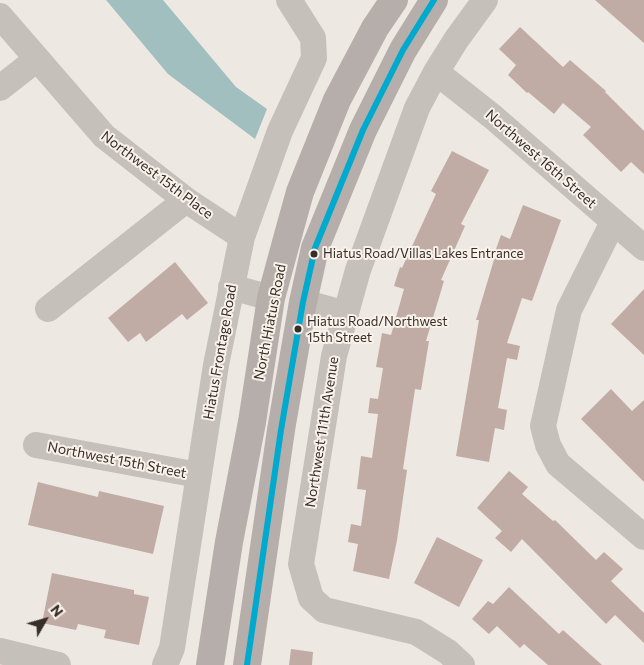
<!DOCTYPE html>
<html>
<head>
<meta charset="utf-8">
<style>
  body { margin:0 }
  #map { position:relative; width:644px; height:665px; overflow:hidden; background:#eee8e2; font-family:Commissioner,sans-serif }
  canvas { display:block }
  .north { position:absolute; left:20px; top:595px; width:50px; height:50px; -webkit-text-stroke:4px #f9f2ea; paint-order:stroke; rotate:52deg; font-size:14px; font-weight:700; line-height:20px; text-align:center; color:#372d29 }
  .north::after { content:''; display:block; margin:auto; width:18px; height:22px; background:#372d29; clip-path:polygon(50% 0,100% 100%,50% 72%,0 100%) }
</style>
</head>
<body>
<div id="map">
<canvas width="644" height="665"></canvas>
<div class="north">N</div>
</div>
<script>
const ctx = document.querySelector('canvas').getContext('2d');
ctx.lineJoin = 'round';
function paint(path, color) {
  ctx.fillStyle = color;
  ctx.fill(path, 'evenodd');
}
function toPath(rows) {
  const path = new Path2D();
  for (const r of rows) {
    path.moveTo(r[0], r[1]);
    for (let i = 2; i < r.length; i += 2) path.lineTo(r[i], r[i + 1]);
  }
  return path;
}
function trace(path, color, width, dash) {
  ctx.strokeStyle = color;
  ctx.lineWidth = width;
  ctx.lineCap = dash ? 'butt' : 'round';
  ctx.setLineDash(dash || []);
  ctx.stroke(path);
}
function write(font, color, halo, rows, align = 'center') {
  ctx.font = font + ' Commissioner,sans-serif';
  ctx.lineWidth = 4;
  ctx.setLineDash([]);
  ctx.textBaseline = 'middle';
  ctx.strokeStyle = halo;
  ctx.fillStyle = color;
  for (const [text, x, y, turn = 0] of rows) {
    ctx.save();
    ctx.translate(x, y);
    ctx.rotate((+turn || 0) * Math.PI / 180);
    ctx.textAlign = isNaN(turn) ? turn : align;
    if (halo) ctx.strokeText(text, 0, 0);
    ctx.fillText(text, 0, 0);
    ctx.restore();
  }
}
const water = toPath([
  [106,0,163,0,236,87,267,109,255,139,168,74]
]);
const building = toPath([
  [595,0,644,0,644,43],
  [520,27,563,67,570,60,606,91,605,92,644,131,644,174,631,162,621,172,583,135,591,127,563,103,554,114,528,92,527,93,508,75,516,65,499,49],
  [452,151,489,170,461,224,465,226,441,280,444,281,426,341,429,341,421,390,415,389,403,469,407,470,397,540,389,579,353,571,358,544,348,542,351,524,361,526,366,490,357,489,361,456,372,458,378,414,368,413,370,398,378,399,383,368,376,367,382,333,391,335,404,289,394,286,400,267,402,268,436,194,431,191],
  [523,205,561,220,532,301,522,298,507,343,520,346,517,360,507,358,498,408,507,410,504,430,495,428,489,462,456,456,479,320,476,320,496,253,495,252,501,235,510,239],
  [175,262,208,303,187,320,182,314,146,342,140,333,128,342,108,318],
  [644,289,644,355,611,324],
  [611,389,632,411,644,400,644,482,581,419],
  [509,471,528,487,522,494,553,521,555,520,596,560,604,552,623,569,611,581,644,613,644,643,615,615,606,624,522,539,511,552,495,538,502,531,477,508],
  [38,482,98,497,99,491,164,506,153,554,28,525],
  [437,537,483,560,459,607,414,583],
  [52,573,134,590,134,594,149,597,139,645,104,638,106,630,78,624,76,630,42,623],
  [509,587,559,634,563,630,602,665,548,665,524,644,520,648,497,626,489,634,472,619,488,601,493,604],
  [291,649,313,652,312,665,289,665]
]);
const minor = toPath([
  [0,16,104,136,186,200,242,237],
  [436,72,493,117,644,248],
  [0,88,37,59],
  [613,222,569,310,543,426,548,445,558,464,644,537],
  [231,287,271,298],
  [303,302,346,314],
  [48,309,186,200],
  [36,445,198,475],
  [0,651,58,665],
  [165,665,172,648,216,365,242,237,280,131,314,58,313,38,289,0],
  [462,665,448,652,416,632,324,610,311,598,301,564,334,356,358,270,417,108,436,72,456,40,485,0]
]);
const major = toPath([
  [210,665,229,542,252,422,271,298,287,239,300,192,337,100,375,28,394,0],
  [247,665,281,430,303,302,315,248,363,130,403,50,434,0]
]);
const bus1 = toPath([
  [247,665,281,430,303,302,315,248,363,130,403,50,434,0]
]);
const markers = [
  [314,254,4.5,"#372d29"],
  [298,329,4.5,"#372d29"]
];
const busNames = [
  ["Hiatus Road/Villas Lakes Entrance",323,254],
  ["Hiatus Road/Northwest",307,322],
  ["15th Street",307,338]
];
const streetNames = [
  ["Northwest 16th Street",541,159,41],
  ["Northwest 15th Place",157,175,37],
  ["North Hiatus Road",270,322,-79],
  ["Hiatus Frontage Road",220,352,-80],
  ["Northwest 111th Avenue",322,432,-81],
  ["Northwest 15th Street",117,460,11]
];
paint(water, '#a0bfbe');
paint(building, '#c0aca5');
trace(minor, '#c6c0bb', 26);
trace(major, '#b5aeaa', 28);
trace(bus1, '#00a9ce', 6);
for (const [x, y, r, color] of markers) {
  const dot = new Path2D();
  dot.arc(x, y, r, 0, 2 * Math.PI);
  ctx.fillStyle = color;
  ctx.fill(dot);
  trace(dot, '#f9f2ea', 2);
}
write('13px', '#372d29', '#f9f2ea', busNames, 'left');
write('14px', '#372d29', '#f9f2ea', streetNames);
</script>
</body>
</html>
